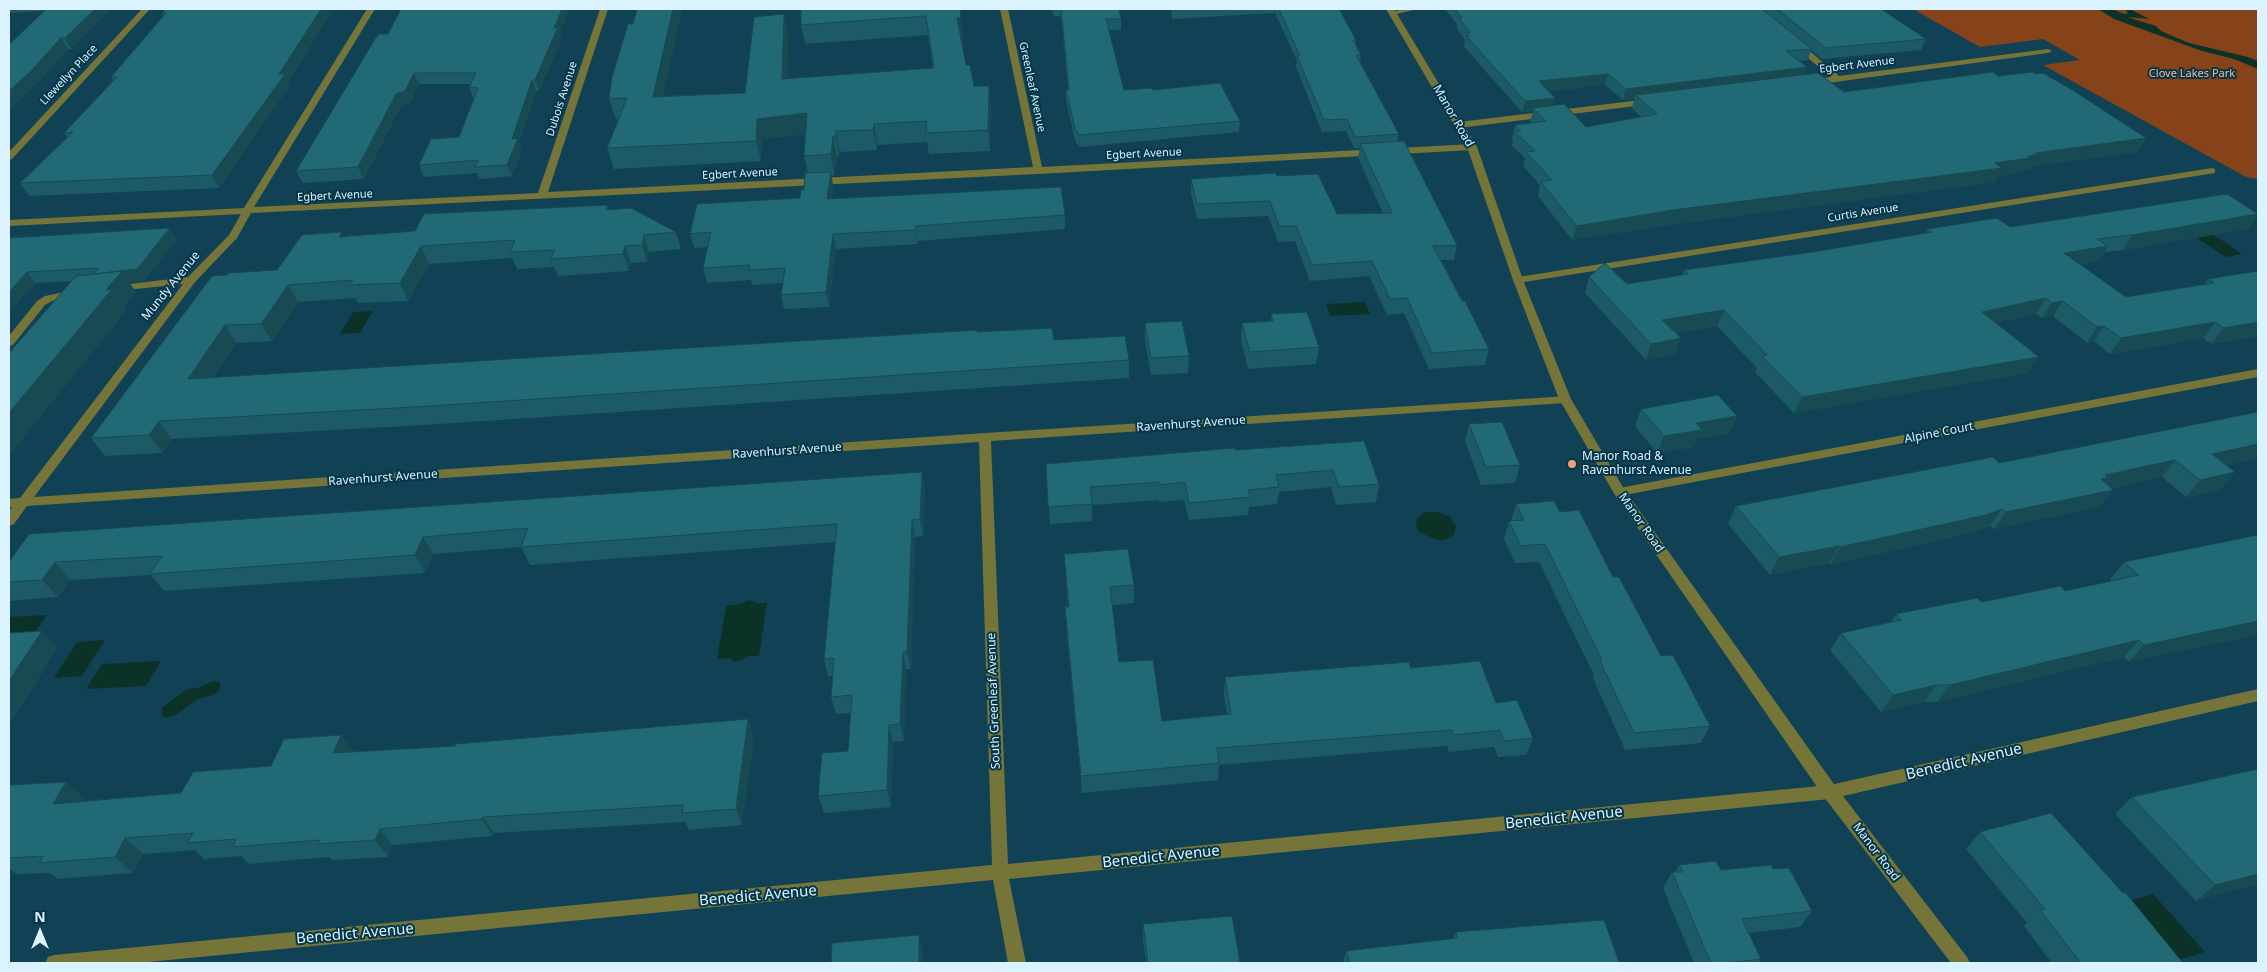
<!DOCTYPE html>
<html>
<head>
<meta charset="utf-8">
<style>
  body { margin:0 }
  #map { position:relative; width:2267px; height:972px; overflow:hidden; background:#114154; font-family:"Noto Sans",sans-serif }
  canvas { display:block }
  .frame { position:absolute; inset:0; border:10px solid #dbf3ff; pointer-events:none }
  .north { position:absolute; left:15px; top:907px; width:50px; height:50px; -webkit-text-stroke:4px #033649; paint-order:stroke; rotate:0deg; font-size:14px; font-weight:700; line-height:20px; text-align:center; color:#dbf3ff }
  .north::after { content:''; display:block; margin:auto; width:18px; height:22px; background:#dbf3ff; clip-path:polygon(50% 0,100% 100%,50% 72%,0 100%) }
</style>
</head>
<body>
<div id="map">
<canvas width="2267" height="972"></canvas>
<div class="frame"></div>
<div class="north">N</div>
</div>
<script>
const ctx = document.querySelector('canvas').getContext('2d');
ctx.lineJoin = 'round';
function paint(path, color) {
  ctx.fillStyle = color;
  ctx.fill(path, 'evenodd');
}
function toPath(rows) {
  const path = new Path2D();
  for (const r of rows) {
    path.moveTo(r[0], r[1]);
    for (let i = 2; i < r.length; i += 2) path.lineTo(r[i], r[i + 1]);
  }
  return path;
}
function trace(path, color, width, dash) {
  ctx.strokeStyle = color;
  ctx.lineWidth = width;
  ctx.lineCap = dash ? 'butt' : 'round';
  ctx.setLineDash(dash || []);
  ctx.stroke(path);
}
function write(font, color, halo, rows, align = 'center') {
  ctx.font = font + ' "Noto Sans",sans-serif';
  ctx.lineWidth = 4;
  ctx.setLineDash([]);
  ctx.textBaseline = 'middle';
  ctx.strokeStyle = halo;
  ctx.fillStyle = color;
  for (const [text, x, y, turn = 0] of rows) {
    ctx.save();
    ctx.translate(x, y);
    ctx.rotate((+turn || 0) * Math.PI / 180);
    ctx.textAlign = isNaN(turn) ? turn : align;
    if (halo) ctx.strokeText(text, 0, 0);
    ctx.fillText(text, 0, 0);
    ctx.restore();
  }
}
const green = toPath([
  [1913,9,2258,9,2258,179,2246,177,2043,65,2080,60,2043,39,1980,47]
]);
const water = toPath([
  [2098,9,2112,9,2124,14,2128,13,2125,9,2130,9,2149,19,2127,17,2156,26,2161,31,2189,43,2248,57,2258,61,2258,69,2234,59,2202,51,2114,19],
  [2211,233,2242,254,2226,257,2194,236],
  [1365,302,1370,314,1330,316,1326,304],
  [373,311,360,333,340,334,353,312],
  [1425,512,1438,512,1450,517,1456,526,1454,535,1444,540,1437,540,1419,532,1416,527,1417,518],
  [749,600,757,603,767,603,759,656,749,656,740,661,733,661,730,658,717,659,726,606,739,604],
  [47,615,34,633,9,634,9,617],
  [105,640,82,676,54,678,77,642],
  [161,661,146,686,86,689,102,664],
  [213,681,219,682,221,685,219,690,213,695,198,699,174,716,165,718,161,715,163,707,187,689,198,688],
  [2153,894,2205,952,2178,960,2127,902]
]);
const minor = toPath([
  [142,9,150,9,12,159,9,160,9,152,142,9],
  [367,9,375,9,254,207,538,193,600,9,608,9,548,192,1033,167,1000,9,1008,9,1042,167,1472,144,1477,147,1472,150,1038,174,251,213,237,238,195,282,34,497,985,433,1569,396,1571,399,1569,402,1565,403,991,441,1008,864,1830,785,2258,689,2258,701,1830,799,1009,879,1026,963,1008,963,993,880,138,963,45,963,48,957,54,955,992,865,979,442,27,506,14,524,9,526,9,512,12,507,9,507,9,499,20,498,183,284,117,291,113,290,113,286,188,277,229,235,241,214,9,226,9,220,244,208,367,9],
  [1403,9,1417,9,1393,15,1389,13,1403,9],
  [1793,42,1799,42,1839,76,2048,49,2052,51,2048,53,1813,85,1809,82,1810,80,1831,77,1793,46,1793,42],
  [1649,99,1652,100,1652,104,1459,128,1455,125,1459,122,1649,99],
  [2212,168,2215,169,2215,173,1518,283,1513,280,1518,277,2212,168],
  [75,290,79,291,79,295,52,301,45,305,13,345,9,346,9,336,37,301,45,296,75,290],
  [2258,369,2258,377,1619,496,1613,492,1619,488,2258,369]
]);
const tertiary = toPath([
  [1386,9,1394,9,1477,147,1523,280,1571,399,1624,489,1836,787,1967,957,1970,963,1951,963,1824,797,1615,495,1559,399,1513,280,1467,147,1386,9]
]);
const wall = toPath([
  [9,9,111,9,71,49,68,49,36,84,9,109,9,45,44,11,9,13],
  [166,9,334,9,288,81,290,85,219,188,29,196,20,183,67,138,64,133,113,81,111,77,163,16,162,13],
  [401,9,569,9,560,33,562,38,539,91,536,91,519,142,522,150,512,176,480,179,477,173,424,177,419,165,459,137,474,98,473,98,469,87,470,84,419,84,410,103,401,106,364,179,303,183,296,171,388,34],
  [960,9,963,37,961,37,966,65,974,86,991,106,990,151,929,154,927,142,877,145,877,150,840,152,839,157,837,157,834,175,831,176,833,186,832,199,1065,215,1065,229,918,241,918,244,836,249,829,307,784,309,781,295,783,283,752,285,751,280,707,283,703,268,708,247,694,248,690,234,800,198,804,190,808,173,804,156,805,134,762,139,761,161,614,169,607,148,619,119,616,119,609,99,612,77,664,96,745,93,784,14,788,34,787,79,933,68,928,35,805,44,801,25],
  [1051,9,1119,9,1121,19,1121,30,1109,30,1124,90,1153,90,1240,121,1239,132,1079,147,1078,144,1076,144,1066,101,1066,90,1068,90,1061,16,1054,16],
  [1171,9,1339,9,1356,40,1356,44,1361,55,1360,63,1399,134,1397,142,1457,245,1454,260,1441,260,1489,349,1485,365,1429,369,1404,313,1387,315,1369,276,1310,281,1295,241,1278,242,1268,216,1197,219,1191,194,1191,179,1277,176,1337,214,1383,213,1358,158,1360,148,1354,148,1346,131,1322,132,1296,67,1297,61,1275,13,1172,19],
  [1445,9,1881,9,1926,39,1921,50,1822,59,1811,50,1808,60,1798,61,1805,74,1844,92,1998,76,2146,138,2138,152,2032,166,2031,168,2024,170,2023,172,1998,176,1995,182,1668,225,1572,240,1538,196,1540,185,1523,166,1525,158,1512,146,1513,141,1512,139,1515,125,1532,123,1530,121,1533,111,1522,112,1464,47,1465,40,1457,29,1457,24],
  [1605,85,1623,100,1634,99,1632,108,1641,117,1586,127,1553,105,1555,98,1549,91],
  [608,205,609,210,676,232,681,249,649,252,647,262,631,263,629,271,558,276,554,267,517,269,512,258,429,264,408,301,358,303,355,298,298,302,272,341,236,343,212,378,977,332,1054,340,1129,360,1129,378,424,425,171,439,162,453,105,456,91,438,277,270,344,236,415,231],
  [2258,214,2258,215,2248,229,2123,250,2104,252,2098,261,2080,264,2126,297,2205,284,2208,279,2258,271,2258,335,2257,336,2211,344,2203,338,2110,354,2094,341,2087,343,2053,316,2042,318,2036,314,1995,323,2028,373,1794,413,1755,372,1757,368,1717,326,1675,333,1675,354,1646,360,1585,293,1589,277,1627,284,1682,275,1684,270,1813,252,1926,233,1928,229,2010,227],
  [9,238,177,239,145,280,129,282,136,292,124,306,127,310,72,281,35,283,9,312],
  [1271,314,1319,347,1316,364,1248,369,1241,340,1242,323,1271,321],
  [1145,323,1189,356,1188,373,1151,375,1145,340],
  [1641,409,1737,416,1729,434,1697,439,1694,447,1657,453,1635,426],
  [2258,412,2258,458,2226,465,2221,490,2186,497,2162,477,2111,488,2113,490,2099,507,1994,529,1990,526,1975,532,1830,565,1829,563,1770,575,1728,524,1736,506,1999,463],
  [1469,424,1520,465,1515,483,1481,485,1465,441],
  [1364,441,1379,484,1376,502,1336,505,1331,487,1279,492,1277,504,1249,507,1248,515,1189,520,1184,500,1159,502,1159,500,1092,505,1092,521,1050,524,1046,464],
  [922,472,925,490,923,536,915,537,911,669,906,669,904,741,893,742,891,807,824,813,818,796,848,751,851,713,836,714,831,697,833,676,828,676,824,659,835,542,530,565,521,547,433,554,425,573,164,591,151,575,70,580,58,597,10,601,9,600,9,562],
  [1516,504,1560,512,1613,577,1661,656,1710,726,1701,743,1625,750,1593,678,1594,675,1539,562,1515,563,1504,539,1509,521,1511,521],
  [2258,535,2129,662,2124,657,1937,702,1924,702,1881,712,1830,650,1841,633,1891,622,1896,614,2065,591,2112,581,2110,579,2124,562],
  [1064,554,1134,585,1134,603,1112,605,1119,662,1162,721,1227,715,1224,695,1225,677,1411,668,1496,703,1533,738,1526,755,1498,757,1494,747,1449,752,1447,746,1219,765,1218,780,1082,793,1066,625,1065,607,1068,607],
  [341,735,354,752,754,736,742,825,689,830,685,822,494,833,493,836,392,845,388,857,332,860,329,857,248,864,241,856,204,859,195,850,143,854,133,873,58,879,50,873,16,874,9,868,9,785,66,782,84,799,82,801,181,793,271,766],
  [2258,769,2258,884,2196,901,2115,814,2132,797],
  [1980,832,2183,963,2052,963,2024,926,2027,923,1966,849],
  [1679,865,1721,870,1773,869,1812,911,1800,927,1749,933,1761,959,1758,963,1694,963,1663,888,1672,872,1675,872],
  [1143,924,1240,963,1146,963,1143,940],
  [1456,932,1619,962,1453,938],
  [1346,951,1350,963,1343,963]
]);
const shadedWall = toPath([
  [95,9,111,9,71,49,65,38],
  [321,9,334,9,288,81,290,85,219,188,212,175,279,74],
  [562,9,569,9,560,33,562,38,539,91,535,80],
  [673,9,682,9,659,117,653,97],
  [784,14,788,34,786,99,782,79],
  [957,18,961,18,963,37,959,37],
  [61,38,68,49,36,84,9,109,9,91],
  [1807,67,1803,78,1636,95,1634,99,1623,100,1626,89],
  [414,73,419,84,410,103,401,106,364,179,358,167,396,94],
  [1608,74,1605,85,1536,92,1539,81],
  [532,80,536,91,519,142,522,150,512,176,507,165,512,139],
  [989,86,991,106,990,151,988,130],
  [1555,98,1552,109,1533,108,1533,111,1522,112,1525,101],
  [807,113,811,133,762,139,761,161,756,141,757,119],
  [874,124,877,145,877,150,873,130],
  [836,131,840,152,839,157,836,136],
  [833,136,837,157,834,175,831,154],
  [2146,138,2138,152,2032,166,2031,168,2024,170,2023,172,1998,176,1995,182,1668,225,1572,240,1577,226,1673,210,1995,163,2028,156,2036,153],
  [831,172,833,186,830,213,827,199],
  [2258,214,2248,229,2123,250,2132,235],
  [916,226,918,241,918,244,916,230],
  [170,228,177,239,145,280,129,282,136,292,124,306,127,310,9,456,9,413,94,274],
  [833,234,836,249,829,307,826,292],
  [644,235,649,252,647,262,642,245],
  [421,246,429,264,408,301,400,283],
  [625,246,631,263,629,271,623,254],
  [2108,246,2098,261,2054,268,2064,253],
  [27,272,35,283,9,312,9,292],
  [288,285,298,302,272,341,261,324],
  [2046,298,2036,314,1973,328,1982,312],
  [2063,301,2053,316,2042,318,2052,303],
  [1724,310,1717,326,1657,336,1662,320],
  [2215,322,2203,338,2110,354,2121,338],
  [2258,322,2258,335,2257,336,2211,344,2223,328],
  [225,325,236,343,200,397,188,379],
  [2104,326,2094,341,2087,343,2097,327],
  [1681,338,1675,354,1646,360,1651,344],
  [2039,357,2028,373,1794,413,1802,397],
  [1737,416,1729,434,1697,439,1694,447,1657,453,1664,436,1696,423],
  [159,421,171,439,162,453,149,435],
  [2258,444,2258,458,2197,471,2212,454],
  [2175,460,2162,477,2098,492,2113,490,2099,507,1994,529,2006,512,2105,475],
  [922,472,925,490,923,536,920,519],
  [2235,472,2221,490,2186,497,2200,480],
  [2002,509,1990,526,1975,532,1830,565,1840,547],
  [912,520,915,537,911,669,907,652],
  [423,537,433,554,425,573,415,555],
  [1839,546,1829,563,1770,575,1779,557],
  [55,562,70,580,58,597,42,580],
  [2258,621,2258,635,2129,662,2144,645],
  [42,631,58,648,9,725,9,681],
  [2139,640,2124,657,1937,702,1950,685],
  [903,652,906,669,904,741,900,724],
  [1936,685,1924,702,1881,712,1893,695],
  [748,719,754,736,742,825,736,809],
  [889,725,893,742,891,807,887,790],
  [341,735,354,751,346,770,333,753],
  [66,782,84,799,71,820,53,804],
  [483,817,494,833,493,836,482,819],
  [380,829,392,845,388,857,375,840],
  [125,838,143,854,133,873,115,857],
  [2258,874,2258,884,2196,901,2215,885],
  [919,935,923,950,923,963,919,963]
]);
const building = toPath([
  [46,9,95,9,65,38,61,38,29,73,9,91,9,45,46,9],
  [166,9,321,9,279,74,285,74,212,175,20,183,73,132,64,133,117,77,111,77,166,13,162,13,166,9],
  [401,9,562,9,554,28,558,27,535,80,532,80,512,139,518,138,507,165,475,167,478,160,419,165,431,139,459,137,478,88,469,87,476,73,414,73,405,91,396,94,358,167,296,171,375,39,379,34,388,34,401,9],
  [637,9,673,9,653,97,745,93,754,17,784,14,782,79,934,68,926,16,801,25,801,9,960,9,961,18,957,18,966,65,970,65,974,86,989,86,988,130,926,133,927,121,874,124,873,130,836,131,836,136,833,136,831,154,804,156,807,113,757,119,756,141,607,148,627,98,609,99,612,77,628,24,633,24,637,9],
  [1061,9,1119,9,1121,19,1106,19,1124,90,1152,88,1153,90,1220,83,1240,121,1079,135,1078,132,1076,133,1066,90,1069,90,1061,9],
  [1279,9,1339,9,1356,40,1353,40,1361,55,1356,55,1399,134,1355,137,1347,119,1324,120,1297,56,1300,56,1279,9],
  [1455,9,1762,9,1812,49,1786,51,1807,67,1626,89,1608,74,1539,81,1555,98,1525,101,1466,36,1469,36,1466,33,1470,33,1459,18,1462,18,1455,9],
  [1777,9,1881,9,1926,39,1826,48,1777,9],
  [1993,72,1998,76,2033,72,2036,74,2043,73,2074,91,2146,138,2036,153,2039,154,2028,156,2030,158,1995,163,2002,168,1673,210,1577,226,1541,182,1552,180,1526,152,1535,151,1515,132,1521,131,1515,125,1546,121,1533,108,1564,104,1586,127,1657,114,1636,95,1818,73,1844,92,1993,72],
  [1404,141,1457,245,1433,246,1462,301,1465,301,1489,349,1432,353,1407,298,1390,299,1372,261,1312,265,1296,226,1279,226,1270,201,1197,204,1191,179,1275,173,1277,176,1318,174,1337,214,1392,213,1360,144,1404,141],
  [831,172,827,199,1061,187,1065,215,916,226,916,230,833,234,826,292,781,295,785,268,749,270,750,265,703,268,711,232,690,234,697,204,800,198,801,190,804,190,805,173,831,172],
  [2227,194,2258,214,2132,235,2097,239,2108,246,2064,253,2126,297,2214,283,2208,279,2258,271,2258,322,2223,328,2215,322,2121,338,2104,326,2097,327,2063,301,2052,303,2046,298,1982,312,2039,357,1802,397,1762,356,1767,355,1724,310,1662,320,1681,338,1651,344,1589,277,1605,263,1627,284,1688,274,1684,270,1813,252,1932,232,1928,229,1997,218,2010,227,2227,194],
  [608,205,606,210,631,208,676,232,644,235,642,245,625,246,623,254,551,259,555,250,510,252,515,240,421,246,400,283,349,285,353,280,288,285,261,324,225,325,188,379,977,330,977,332,1052,328,1054,340,1125,336,1129,360,414,407,159,421,149,435,91,438,212,276,227,275,229,273,277,270,302,235,342,232,339,237,415,231,424,214,608,205],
  [170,228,137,269,94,274,99,268,27,272,9,292,9,238,170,228],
  [122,271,106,290,112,289,9,413,9,353,76,276,122,271],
  [1307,312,1319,347,1250,352,1242,323,1273,321,1271,314,1307,312],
  [1182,321,1189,356,1151,358,1145,323,1182,321],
  [1718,395,1737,416,1696,423,1702,430,1664,436,1641,409,1718,395],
  [2258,412,2258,444,2212,454,2235,472,2200,480,2175,460,2105,475,2108,478,2101,479,2113,490,2006,512,2002,509,1986,515,1840,547,1839,546,1779,557,1736,506,1993,457,1999,463,2258,412],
  [1502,422,1520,465,1486,467,1469,424,1502,422],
  [1364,441,1379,484,1339,487,1333,470,1276,475,1279,487,1248,490,1250,497,1189,503,1185,482,1159,485,1159,482,1090,487,1092,504,1048,507,1046,464,1235,448,1236,450,1364,441],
  [922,472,920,519,912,520,907,652,903,652,900,724,889,725,887,790,818,796,822,753,848,751,852,695,831,697,834,658,824,659,837,524,521,547,528,528,423,537,415,555,150,574,162,556,55,562,42,580,9,582,9,562,29,534,922,472],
  [1554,501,1560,512,1579,510,1613,577,1619,577,1661,656,1673,655,1710,726,1634,733,1600,661,1602,660,1545,544,1521,546,1509,521,1524,520,1516,504,1554,501],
  [2258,535,2258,621,2144,645,2139,640,1950,685,1936,685,1893,695,1841,633,1901,620,1896,614,1977,598,1982,602,2061,586,2065,591,2139,575,2124,562,2258,535],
  [1128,549,1134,585,1110,587,1119,662,1153,660,1162,721,1231,714,1225,677,1409,662,1411,668,1480,661,1496,703,1517,700,1533,738,1504,741,1500,730,1454,735,1452,730,1217,748,1219,763,1081,776,1065,607,1069,607,1064,554,1128,549],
  [42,631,9,681,9,633,42,631],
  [748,719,736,809,682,813,683,805,483,817,482,819,380,829,375,840,318,844,320,840,233,847,236,839,187,843,193,833,125,838,115,857,39,863,43,856,9,858,9,785,66,782,53,804,181,793,193,772,271,766,284,739,341,735,333,753,455,746,456,744,748,719],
  [2258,769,2258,874,2215,885,2132,797,2258,769],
  [2051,813,2123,893,2125,892,2183,963,2081,963,2040,910,2045,909,1980,832,2051,813],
  [1716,861,1721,870,1771,865,1773,869,1789,868,1812,911,1742,919,1761,959,1726,963,1711,963,1672,872,1683,872,1679,865,1716,861],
  [1232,916,1240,963,1148,963,1143,924,1232,916],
  [1604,920,1619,962,1628,962,1628,963,1350,963,1346,951,1457,938,1456,932,1604,920],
  [919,935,919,963,831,963,832,943,919,935]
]);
const markers = [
  [1572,464,5,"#f0a278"]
];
const farStreetnames = [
  ["Egbert Avenue",1857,65,-7],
  ["Llewellyn Place",69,75,-47],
  ["Greenleaf Avenue",1032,87,78],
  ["Dubois Avenue",562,99,-72],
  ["Egbert Avenue",1144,154,-3],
  ["Egbert Avenue",740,174,-3],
  ["Egbert Avenue",335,196,-3],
  ["Curtis Avenue",1863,213,-9]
];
const farParknames = [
  ["Clove Lakes Park",2192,74]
];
const streetNames = [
  ["Manor Road",1453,116,60],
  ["Mundy Avenue",171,286,-51],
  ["Ravenhurst Avenue",1191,424,-4],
  ["Alpine Court",1939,433,-11],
  ["Ravenhurst Avenue",787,451,-4],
  ["Ravenhurst Avenue",383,478,-4],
  ["Manor Road",1641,523,55],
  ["South Greenleaf Avenue",994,701,-92],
  ["Manor Road",1876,852,53]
];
const poiNames = [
  ["Manor Road &",1582,457],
  ["Ravenhurst Avenue",1582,471]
];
const nearStreetnames = [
  ["Benedict Avenue",1964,762,-13],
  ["Benedict Avenue",1564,818,-6],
  ["Benedict Avenue",1161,857,-6],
  ["Benedict Avenue",758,896,-5],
  ["Benedict Avenue",355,934,-5]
];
paint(green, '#864319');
paint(water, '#0c3227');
paint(minor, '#75753a');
paint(tertiary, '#75753a');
paint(wall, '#1c5b65');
paint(shadedWall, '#174a52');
paint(building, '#216a75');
trace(building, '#174a52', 1);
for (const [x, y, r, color] of markers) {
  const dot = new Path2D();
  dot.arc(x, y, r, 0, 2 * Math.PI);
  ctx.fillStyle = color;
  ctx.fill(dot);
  trace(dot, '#033649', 2);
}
write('11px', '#dbf3ff', '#033649', farStreetnames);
write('11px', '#fbb996', '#033649', farParknames);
write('12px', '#dbf3ff', '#033649', streetNames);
write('12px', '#dbf3ff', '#033649', poiNames, 'left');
write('15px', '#dbf3ff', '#033649', nearStreetnames);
</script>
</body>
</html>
